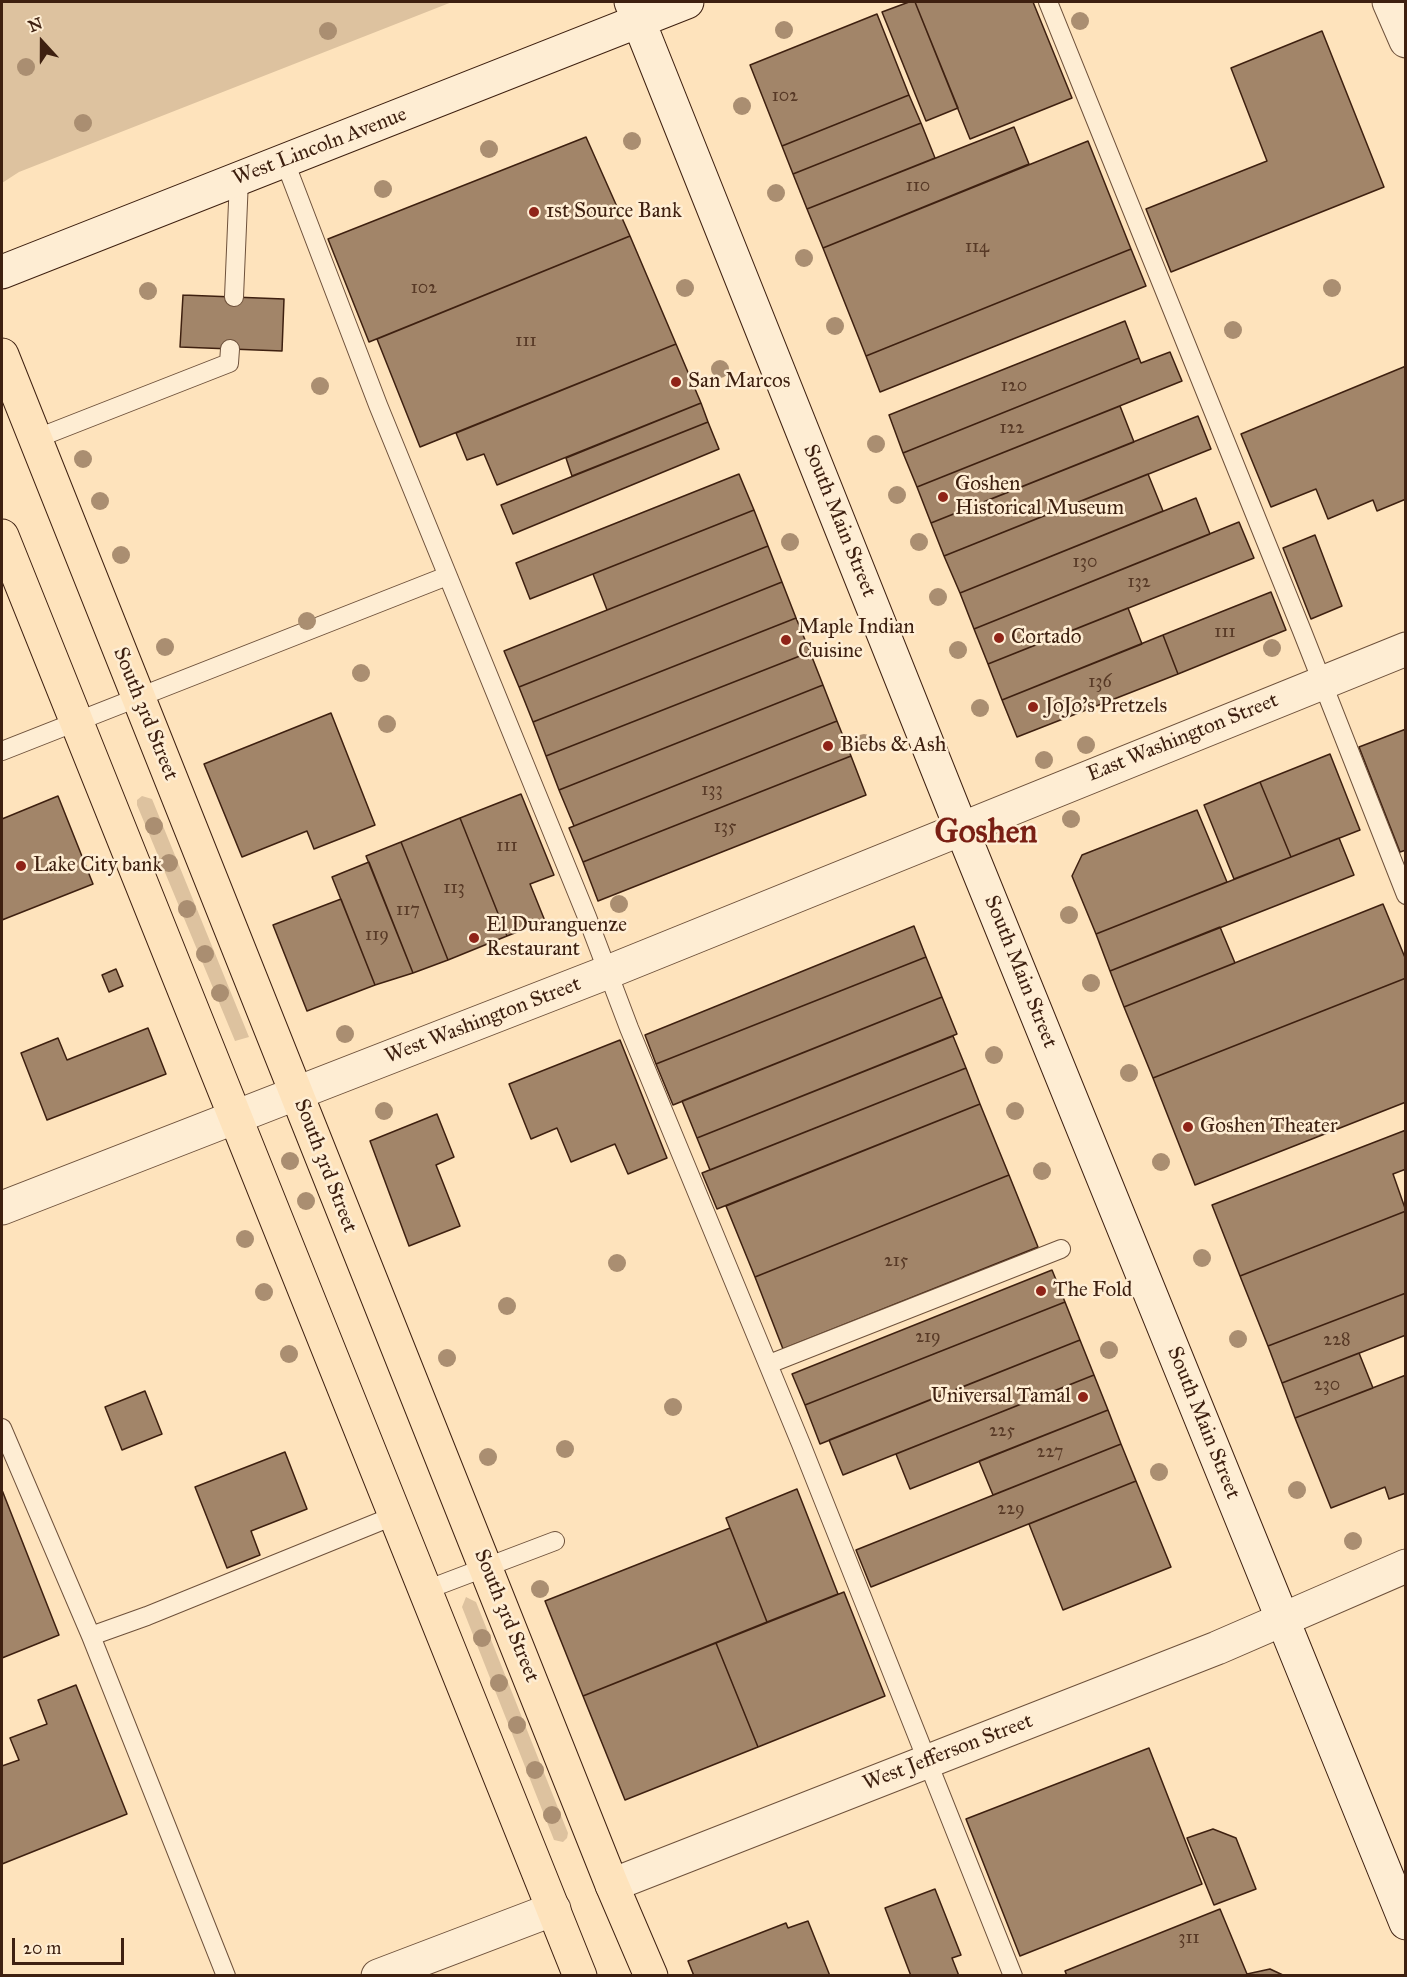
<!DOCTYPE html>
<html>
<head>
<meta charset="utf-8">
<style>
  body { margin:0 }
  #map { position:relative; width:1407px; height:1977px; overflow:hidden; background:#fee3bc; font-family:"IM FELL Great Primer",serif }
  canvas { display:block }
  .frame { position:absolute; inset:0; border:3px solid #3e2010; pointer-events:none }
  .north { position:absolute; left:12px; top:12px; width:60px; height:60px; -webkit-text-stroke:4px #feedd3; paint-order:stroke; rotate:339deg; font-size:16px; font-weight:700; line-height:24px; text-align:center; color:#3e2010 }
  .north::after { content:''; display:block; margin:auto; width:21px; height:27px; background:#3e2010; clip-path:polygon(50% 0,100% 100%,50% 72%,0 100%) }
  .scale { position:absolute; left:12px; top:1938px; width:112px; height:27px; box-sizing:border-box; border:3px solid #3e2010; border-top:0; padding-left:8px; font-size:18px; line-height:21px; white-space:nowrap; color:#3e2010; -webkit-text-stroke:4px #feedd3; paint-order:stroke }
</style>
</head>
<body>
<div id="map">
<canvas width="1407" height="1977"></canvas>
<div class="frame"></div>
<div class="north">N</div>
<div class="scale">20 m</div>
</div>
<script>
const ctx = document.querySelector('canvas').getContext('2d');
ctx.lineJoin = 'round';
function paint(path, color) {
  ctx.fillStyle = color;
  ctx.fill(path, 'evenodd');
}
function toPath(rows) {
  const path = new Path2D();
  for (const r of rows) {
    path.moveTo(r[0], r[1]);
    for (let i = 2; i < r.length; i += 2) path.lineTo(r[i], r[i + 1]);
  }
  return path;
}
function trace(path, color, width, dash) {
  ctx.strokeStyle = color;
  ctx.lineWidth = width;
  ctx.lineCap = dash ? 'butt' : 'round';
  ctx.setLineDash(dash || []);
  ctx.stroke(path);
}
function write(font, color, halo, rows, align = 'center') {
  ctx.font = font + ' "IM FELL Great Primer",serif';
  ctx.lineWidth = 5;
  ctx.setLineDash([]);
  ctx.textBaseline = 'middle';
  ctx.strokeStyle = halo;
  ctx.fillStyle = color;
  for (const [text, x, y, turn = 0] of rows) {
    ctx.save();
    ctx.translate(x, y);
    ctx.rotate((+turn || 0) * Math.PI / 180);
    ctx.textAlign = isNaN(turn) ? turn : align;
    if (halo) ctx.strokeText(text, 0, 0);
    ctx.fillText(text, 0, 0);
    ctx.restore();
  }
}
const green = toPath([
  [2,2,452,2,19,172,2,183],
  [142,796,152,799,249,1037,235,1041,137,805,137,800],
  [466,1597,476,1602,568,1833,567,1838,563,1842,554,1840,462,1607]
]);
const building = toPath([
  [909,2,915,2,958,108,926,121,882,12,909,2],
  [915,2,1033,2,1072,98,970,139,915,2],
  [877,14,909,95,782,146,750,65,877,14],
  [1322,31,1384,187,1171,272,1146,209,1267,161,1231,68,1322,31],
  [909,95,921,123,793,174,782,146,909,95],
  [921,123,935,158,807,209,793,174,921,123],
  [1014,127,1029,164,823,248,807,209,1014,127],
  [586,137,630,236,369,342,328,239,586,137],
  [1088,141,1131,249,866,356,823,248,1088,141],
  [630,236,676,344,420,447,377,339,630,236],
  [1131,249,1146,286,880,392,866,356,1131,249],
  [183,295,284,299,282,351,180,347,183,295],
  [1125,321,1139,358,903,453,889,415,1125,321],
  [676,344,701,403,497,485,484,454,467,460,456,433,676,344],
  [1170,352,1182,381,917,487,903,453,1139,358,1141,363,1170,352],
  [1406,366,1406,499,1377,511,1373,500,1328,519,1316,489,1271,507,1241,434,1406,366],
  [701,403,708,422,572,476,566,458,701,403],
  [1120,406,1134,442,931,523,917,487,1120,406],
  [1198,416,1211,449,944,556,931,523,1198,416],
  [708,422,719,449,513,534,501,505,708,422],
  [739,474,754,510,530,599,516,563,739,474],
  [1148,474,1163,511,960,593,944,556,1148,474],
  [1196,498,1210,534,974,629,960,593,1196,498],
  [754,510,768,546,607,610,593,574,754,510],
  [1239,522,1254,558,988,664,974,629,1239,522],
  [1315,535,1342,606,1311,619,1283,548,1315,535],
  [768,546,782,582,519,687,504,651,768,546],
  [782,582,796,618,533,722,519,687,782,582],
  [1271,592,1286,630,1178,674,1163,635,1271,592],
  [1128,608,1142,644,1002,700,988,664,1128,608],
  [796,618,810,652,546,756,533,722,796,618],
  [1163,635,1178,674,1017,737,1002,700,1163,635],
  [810,652,823,685,559,790,546,756,810,652],
  [823,685,837,721,574,826,559,790,823,685],
  [331,713,375,825,314,849,307,831,242,857,204,764,331,713],
  [837,721,851,756,583,862,569,828,837,721],
  [1406,729,1406,850,1400,852,1359,747,1406,729],
  [1330,754,1360,830,1291,857,1260,782,1330,754],
  [851,756,866,795,598,901,583,862,851,756],
  [1260,782,1291,857,1234,879,1204,805,1260,782],
  [521,794,554,875,530,884,545,921,507,936,460,818,521,794],
  [58,796,93,884,2,920,2,819,58,796],
  [1197,810,1227,882,1096,934,1072,876,1082,855,1197,810],
  [460,818,507,936,448,960,401,842,460,818],
  [1339,838,1354,875,1110,971,1096,934,1339,838],
  [401,842,448,960,413,973,366,856,401,842],
  [369,862,413,973,375,985,332,877,369,862],
  [341,899,375,985,307,1011,273,925,341,899],
  [1383,904,1406,960,1406,978,1153,1078,1124,1007,1383,904],
  [914,926,926,957,656,1064,645,1035,914,926],
  [1220,927,1235,963,1124,1007,1110,971,1220,927],
  [926,957,942,997,673,1105,656,1064,926,957],
  [116,969,123,986,109,992,102,975,116,969],
  [1406,978,1406,1102,1195,1185,1153,1078,1406,978],
  [942,997,957,1034,697,1138,682,1101,942,997],
  [148,1028,166,1074,47,1120,21,1053,58,1038,67,1060,148,1028],
  [953,1036,966,1068,710,1170,697,1138,953,1036],
  [620,1040,667,1158,628,1174,615,1144,571,1162,557,1128,531,1139,509,1084,620,1040],
  [966,1068,980,1104,717,1209,702,1173,966,1068],
  [980,1104,1009,1175,755,1277,726,1206,980,1104],
  [437,1114,454,1157,436,1165,460,1226,409,1246,370,1141,437,1114],
  [1406,1130,1406,1169,1393,1174,1406,1211,1240,1276,1212,1205,1406,1130],
  [1009,1175,1038,1247,783,1349,755,1277,1009,1175],
  [1406,1211,1406,1293,1268,1346,1240,1276,1406,1211],
  [1052,1270,1065,1302,805,1405,792,1374,1052,1270],
  [1406,1293,1406,1335,1282,1383,1268,1346,1406,1293],
  [1065,1302,1080,1340,820,1444,805,1405,1065,1302],
  [1080,1340,1094,1375,843,1475,829,1440,1080,1340],
  [1359,1353,1373,1388,1295,1418,1282,1383,1359,1353],
  [1094,1375,1108,1410,910,1489,896,1454,1094,1375],
  [1406,1375,1406,1493,1389,1499,1385,1487,1331,1508,1295,1418,1406,1375],
  [145,1391,162,1434,122,1450,105,1407,145,1391],
  [1108,1410,1121,1444,993,1495,979,1461,1108,1410],
  [1121,1444,1136,1481,871,1587,856,1550,1121,1444],
  [285,1452,307,1509,251,1531,260,1555,227,1568,195,1487,285,1452],
  [1136,1481,1171,1567,1063,1610,1029,1524,1136,1481],
  [797,1489,838,1594,767,1622,726,1518,797,1489],
  [2,1490,59,1635,2,1658,2,1490],
  [730,1528,767,1622,583,1696,545,1601,730,1528],
  [844,1592,885,1696,758,1747,716,1643,844,1592],
  [716,1643,758,1747,625,1800,583,1696,716,1643],
  [76,1685,127,1814,2,1864,2,1766,19,1760,10,1738,47,1724,38,1700,76,1685],
  [1149,1748,1202,1884,1020,1956,966,1819,1149,1748],
  [1213,1829,1236,1838,1256,1889,1214,1905,1187,1838,1213,1829],
  [935,1889,961,1955,952,1958,959,1976,911,1976,885,1908,935,1889],
  [1220,1909,1247,1974,1270,1969,1285,1976,1067,1976,1065,1971,1220,1909],
  [808,1921,830,1976,694,1976,688,1961,786,1923,788,1928,808,1921]
]);
const lane = toPath([
  [1048,2,1302,631,1406,895],
  [285,162,378,405,587,917,629,1028,801,1444,1013,1976],
  [234,297,239,179],
  [35,439,229,363,230,349],
  [2,751,447,576],
  [769,1364,1061,1249],
  [2,1428,91,1636,226,1976],
  [426,1590,555,1541],
  [91,1636,147,1616,396,1515]
]);
const street = toPath([
  [1389,2,1406,41],
  [2,1208,608,972,1406,649],
  [612,1885,1217,1648,1406,1566],
  [378,1976,554,1909]
]);
const secondary = toPath([
  [631,2,961,828,1406,1923],
  [2,272,687,2]
]);
const primary = toPath([
  [2,355,612,1885,651,1976],
  [2,536,580,1976]
]);
const trees = [
  [1080,21],
  [784,30],
  [328,31],
  [26,67],
  [742,106],
  [83,123],
  [632,141],
  [489,149],
  [383,189],
  [776,193],
  [804,258],
  [685,288],
  [1332,288],
  [148,291],
  [835,326],
  [1233,330],
  [720,369],
  [320,386],
  [876,444],
  [83,459],
  [897,495],
  [100,501],
  [790,542],
  [919,542],
  [121,555],
  [938,597],
  [307,621],
  [165,647],
  [1272,648],
  [958,650],
  [361,673],
  [980,708],
  [387,724],
  [864,743],
  [1086,745],
  [1044,760],
  [1071,819],
  [154,826],
  [169,863],
  [619,904],
  [187,909],
  [1069,915],
  [205,954],
  [1091,983],
  [220,993],
  [345,1034],
  [994,1055],
  [1129,1073],
  [384,1111],
  [1015,1111],
  [290,1161],
  [1161,1162],
  [1042,1171],
  [306,1201],
  [245,1239],
  [1202,1258],
  [617,1263],
  [264,1292],
  [507,1306],
  [1238,1339],
  [1109,1350],
  [289,1354],
  [447,1358],
  [673,1407],
  [565,1449],
  [488,1457],
  [1159,1472],
  [1297,1490],
  [1353,1541],
  [540,1589],
  [482,1638],
  [499,1683],
  [517,1725],
  [535,1770],
  [552,1815]
];
const markers = [
  [534,212,6,"#8f2418"],
  [676,382,6,"#8f2418"],
  [943,497,6,"#8f2418"],
  [999,638,6,"#8f2418"],
  [786,640,6,"#8f2418"],
  [1033,707,6,"#8f2418"],
  [828,746,6,"#8f2418"],
  [21,866,6,"#8f2418"],
  [474,938,6,"#8f2418"],
  [1188,1127,6,"#8f2418"],
  [1041,1291,6,"#8f2418"],
  [1083,1397,6,"#8f2418"]
];
const numberNames = [
  ["102",785,97],
  ["110",918,187],
  ["114",977,248],
  ["102",424,289],
  ["111",526,342],
  ["120",1014,387],
  ["122",1012,429],
  ["130",1085,563],
  ["132",1139,583],
  ["111",1225,633],
  ["136",1100,683],
  ["133",712,791],
  ["135",725,828],
  ["111",507,847],
  ["113",454,889],
  ["117",408,911],
  ["119",377,936],
  ["215",896,1262],
  ["219",928,1338],
  ["228",1337,1341],
  ["230",1327,1386],
  ["225",1002,1432],
  ["227",1050,1453],
  ["229",1011,1510],
  ["311",1189,1939]
];
const streetNames = [
  ["West Lincoln Avenue",320,147,-21],
  ["South Main Street",839,521,68],
  ["South 3rd Street",145,714,68],
  ["East Washington Street",1183,738,-22],
  ["South Main Street",1020,972,68],
  ["West Washington Street",483,1021,-21],
  ["South 3rd Street",325,1166,69],
  ["South Main Street",1203,1423,68],
  ["South 3rd Street",506,1616,68],
  ["West Jefferson Street",948,1753,-21]
];
const poiNames = [
  ["1st Source Bank",546,212],
  ["San Marcos",688,382],
  ["Goshen",955,485],
  ["Historical Museum",955,509],
  ["Maple Indian",798,628],
  ["Cuisine",798,652],
  ["Cortado",1011,638],
  ["JoJo's Pretzels",1045,707],
  ["Biebs & Ash",840,746],
  ["Lake City bank",33,866],
  ["El Duranguenze",486,926],
  ["Restaurant",486,950],
  ["Goshen Theater",1200,1127],
  ["The Fold",1053,1291],
  ["Universal Tamal",1071,1397,"right"]
];
const townNames = [
  ["Goshen",986,834]
];
paint(green, '#ddc29f');
paint(building, '#a28569');
trace(building, '#3e2010', 1.5);
trace(lane, '#6e513b', 20);
trace(street, '#6e513b', 35);
trace(secondary, '#3e2010', 35);
trace(primary, '#3e2010', 35);
trace(lane, '#feedd3', 18);
trace(street, '#feedd3', 33);
trace(secondary, '#feedd3', 33);
trace(primary, '#fee3bc', 33);
ctx.fillStyle = '#aa8e71';
for (const [x, y] of trees) {
  ctx.beginPath();
  ctx.arc(x, y, 9, 0, 2 * Math.PI);
  ctx.fill();
}
for (const [x, y, r, color] of markers) {
  const dot = new Path2D();
  dot.arc(x, y, r, 0, 2 * Math.PI);
  ctx.fillStyle = color;
  ctx.fill(dot);
  trace(dot, '#feedd3', 2);
}
write('18px', '#573926', null, numberNames);
write('21px', '#3e2010', '#feedd3', streetNames);
write('21px', '#3e2010', '#feedd3', poiNames, 'left');
write('bold 33px', '#7a1f14', '#feedd3', townNames);
</script>
</body>
</html>
